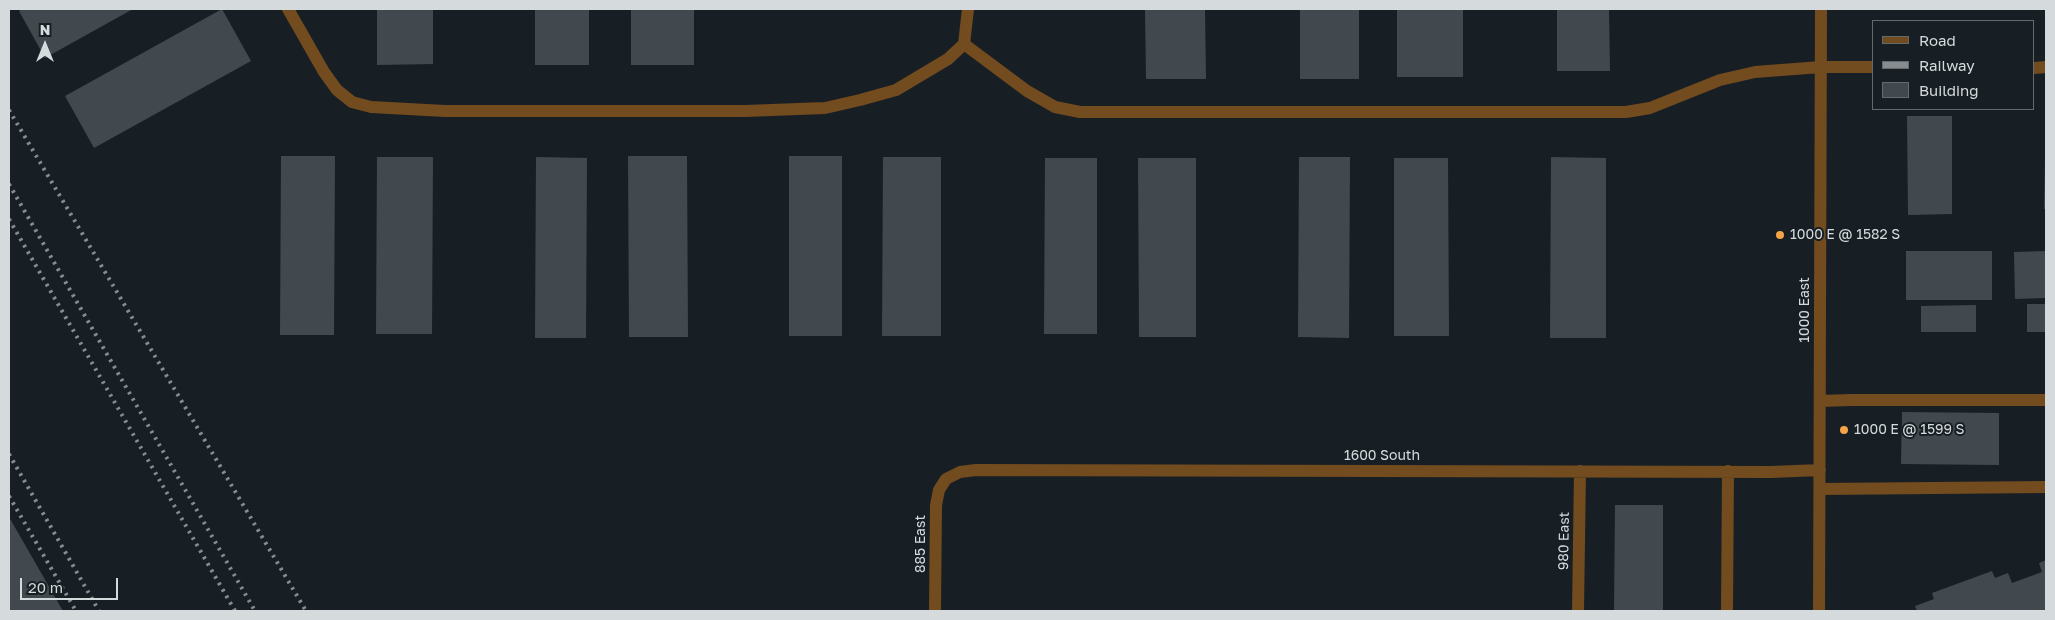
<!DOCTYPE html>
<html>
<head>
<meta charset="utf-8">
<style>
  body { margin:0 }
  #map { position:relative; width:2055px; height:620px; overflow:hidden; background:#181f24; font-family:"Golos Text",sans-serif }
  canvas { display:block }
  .frame { position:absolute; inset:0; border:10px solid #d5dadd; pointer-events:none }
  .legend { position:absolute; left:1872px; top:20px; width:162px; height:90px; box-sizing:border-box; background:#181f24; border:1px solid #646a6e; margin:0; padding:6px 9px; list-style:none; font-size:15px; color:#d5dadd }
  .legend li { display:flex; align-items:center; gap:10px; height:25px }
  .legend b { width:25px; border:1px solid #646a6e }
  .north { position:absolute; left:20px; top:20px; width:50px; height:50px; -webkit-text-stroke:4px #181f24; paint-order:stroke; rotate:0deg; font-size:14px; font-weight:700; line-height:20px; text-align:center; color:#d5dadd }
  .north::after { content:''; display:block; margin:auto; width:18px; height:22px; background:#d5dadd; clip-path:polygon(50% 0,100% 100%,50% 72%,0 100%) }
  .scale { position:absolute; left:20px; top:578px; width:98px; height:22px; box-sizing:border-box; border:2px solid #d5dadd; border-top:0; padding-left:6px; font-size:15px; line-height:18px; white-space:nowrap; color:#d5dadd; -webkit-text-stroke:4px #181f24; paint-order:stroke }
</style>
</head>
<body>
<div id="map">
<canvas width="2055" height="620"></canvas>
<div class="frame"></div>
<ul class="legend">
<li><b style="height:6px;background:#724b1f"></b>Road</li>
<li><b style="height:6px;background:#878c90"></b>Railway</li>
<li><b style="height:14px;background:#41494f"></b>Building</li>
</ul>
<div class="north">N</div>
<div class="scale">20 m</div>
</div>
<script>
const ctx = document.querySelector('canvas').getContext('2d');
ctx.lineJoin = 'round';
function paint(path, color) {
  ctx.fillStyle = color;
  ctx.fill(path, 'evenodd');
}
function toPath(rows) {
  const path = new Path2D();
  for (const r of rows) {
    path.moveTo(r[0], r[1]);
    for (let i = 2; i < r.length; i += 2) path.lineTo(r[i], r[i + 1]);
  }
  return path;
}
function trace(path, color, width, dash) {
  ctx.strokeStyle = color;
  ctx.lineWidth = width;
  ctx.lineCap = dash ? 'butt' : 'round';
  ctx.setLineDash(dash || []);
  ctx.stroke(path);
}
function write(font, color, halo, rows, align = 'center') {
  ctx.font = font + ' "Golos Text",sans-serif';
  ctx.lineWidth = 4;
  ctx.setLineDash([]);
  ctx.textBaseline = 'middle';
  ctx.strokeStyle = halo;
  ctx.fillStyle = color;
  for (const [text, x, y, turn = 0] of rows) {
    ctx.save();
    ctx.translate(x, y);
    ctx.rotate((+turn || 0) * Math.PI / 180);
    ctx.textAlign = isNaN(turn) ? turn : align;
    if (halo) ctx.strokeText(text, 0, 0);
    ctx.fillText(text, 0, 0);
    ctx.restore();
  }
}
const building = toPath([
  [23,9,133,9,45,58,19,11],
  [222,9,251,61,94,148,65,96],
  [377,9,433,9,433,64,377,65],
  [535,9,589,9,589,65,535,65],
  [631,9,694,9,694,65,631,65],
  [1145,9,1205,9,1206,79,1146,79],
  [1300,9,1359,9,1359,79,1300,79],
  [1397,9,1463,9,1463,77,1397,77],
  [1557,9,1609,9,1610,71,1557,71],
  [1907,116,1952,116,1952,214,1908,215],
  [281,156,335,156,334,335,280,335],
  [628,156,687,156,688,337,629,337],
  [789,156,842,156,842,336,789,336],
  [377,157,433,157,432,334,376,334],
  [536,157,587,158,586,338,535,338],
  [883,157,941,157,941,336,882,336],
  [1299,157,1350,157,1349,338,1298,337],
  [1551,157,1606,158,1606,338,1550,338],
  [1045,158,1097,158,1097,334,1044,334],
  [1138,158,1196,158,1196,337,1139,337],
  [1394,158,1448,158,1449,336,1394,336],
  [2045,159,2046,159,2046,209,2044,209],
  [1906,251,1992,251,1992,300,1906,300],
  [2046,251,2046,298,2015,299,2014,252],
  [2027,304,2046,304,2046,332,2027,332],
  [1976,305,1976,332,1921,332,1921,306],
  [1902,412,1999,413,1999,465,1901,464],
  [1615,505,1663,505,1663,611,1614,611],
  [9,517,63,611,9,611],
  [2046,560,2046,611,1917,611,1915,606,1934,599,1932,593,1992,571,1995,578,2008,573,2012,583,2042,572,2039,563]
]);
const minor = toPath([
  [288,9,324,72,337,90,352,102,371,107,445,111,745,111,825,108,860,100,896,90,948,59,964,44,1027,91,1055,107,1080,112,1626,112,1650,108,1720,80,1755,72,1821,67,1874,67],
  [964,44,968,9],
  [2034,68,2046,67],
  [1820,401,1851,400,2046,400],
  [1820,489,2046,487],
  [935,611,936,505,939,490,946,479,960,472,976,470,1771,472,1820,470],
  [1578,611,1580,471],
  [1727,611,1728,471],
  [1819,611,1821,9]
]);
const rail = toPath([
  [9,110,306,611],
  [9,184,255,611],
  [9,219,235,611],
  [9,454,99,611],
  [9,496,76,611]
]);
const markers = [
  [1780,235,5,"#f4a345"],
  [1844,430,5,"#f4a345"]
];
const poiNames = [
  ["1000 E @ 1582 S",1790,235],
  ["1000 E @ 1599 S",1854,430]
];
const streetNames = [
  ["1000 East",1805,310,-90],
  ["1600 South",1382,456],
  ["980 East",1564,541,-89],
  ["885 East",921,544,-90]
];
paint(building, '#41494f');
trace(minor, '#724b1f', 12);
trace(rail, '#878c90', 4, [2.5, 5]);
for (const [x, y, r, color] of markers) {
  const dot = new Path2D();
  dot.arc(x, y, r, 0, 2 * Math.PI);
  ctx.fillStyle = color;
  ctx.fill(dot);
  trace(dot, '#181f24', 2);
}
write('14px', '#d5dadd', '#181f24', poiNames, 'left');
write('14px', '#d5dadd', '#181f24', streetNames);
</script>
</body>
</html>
